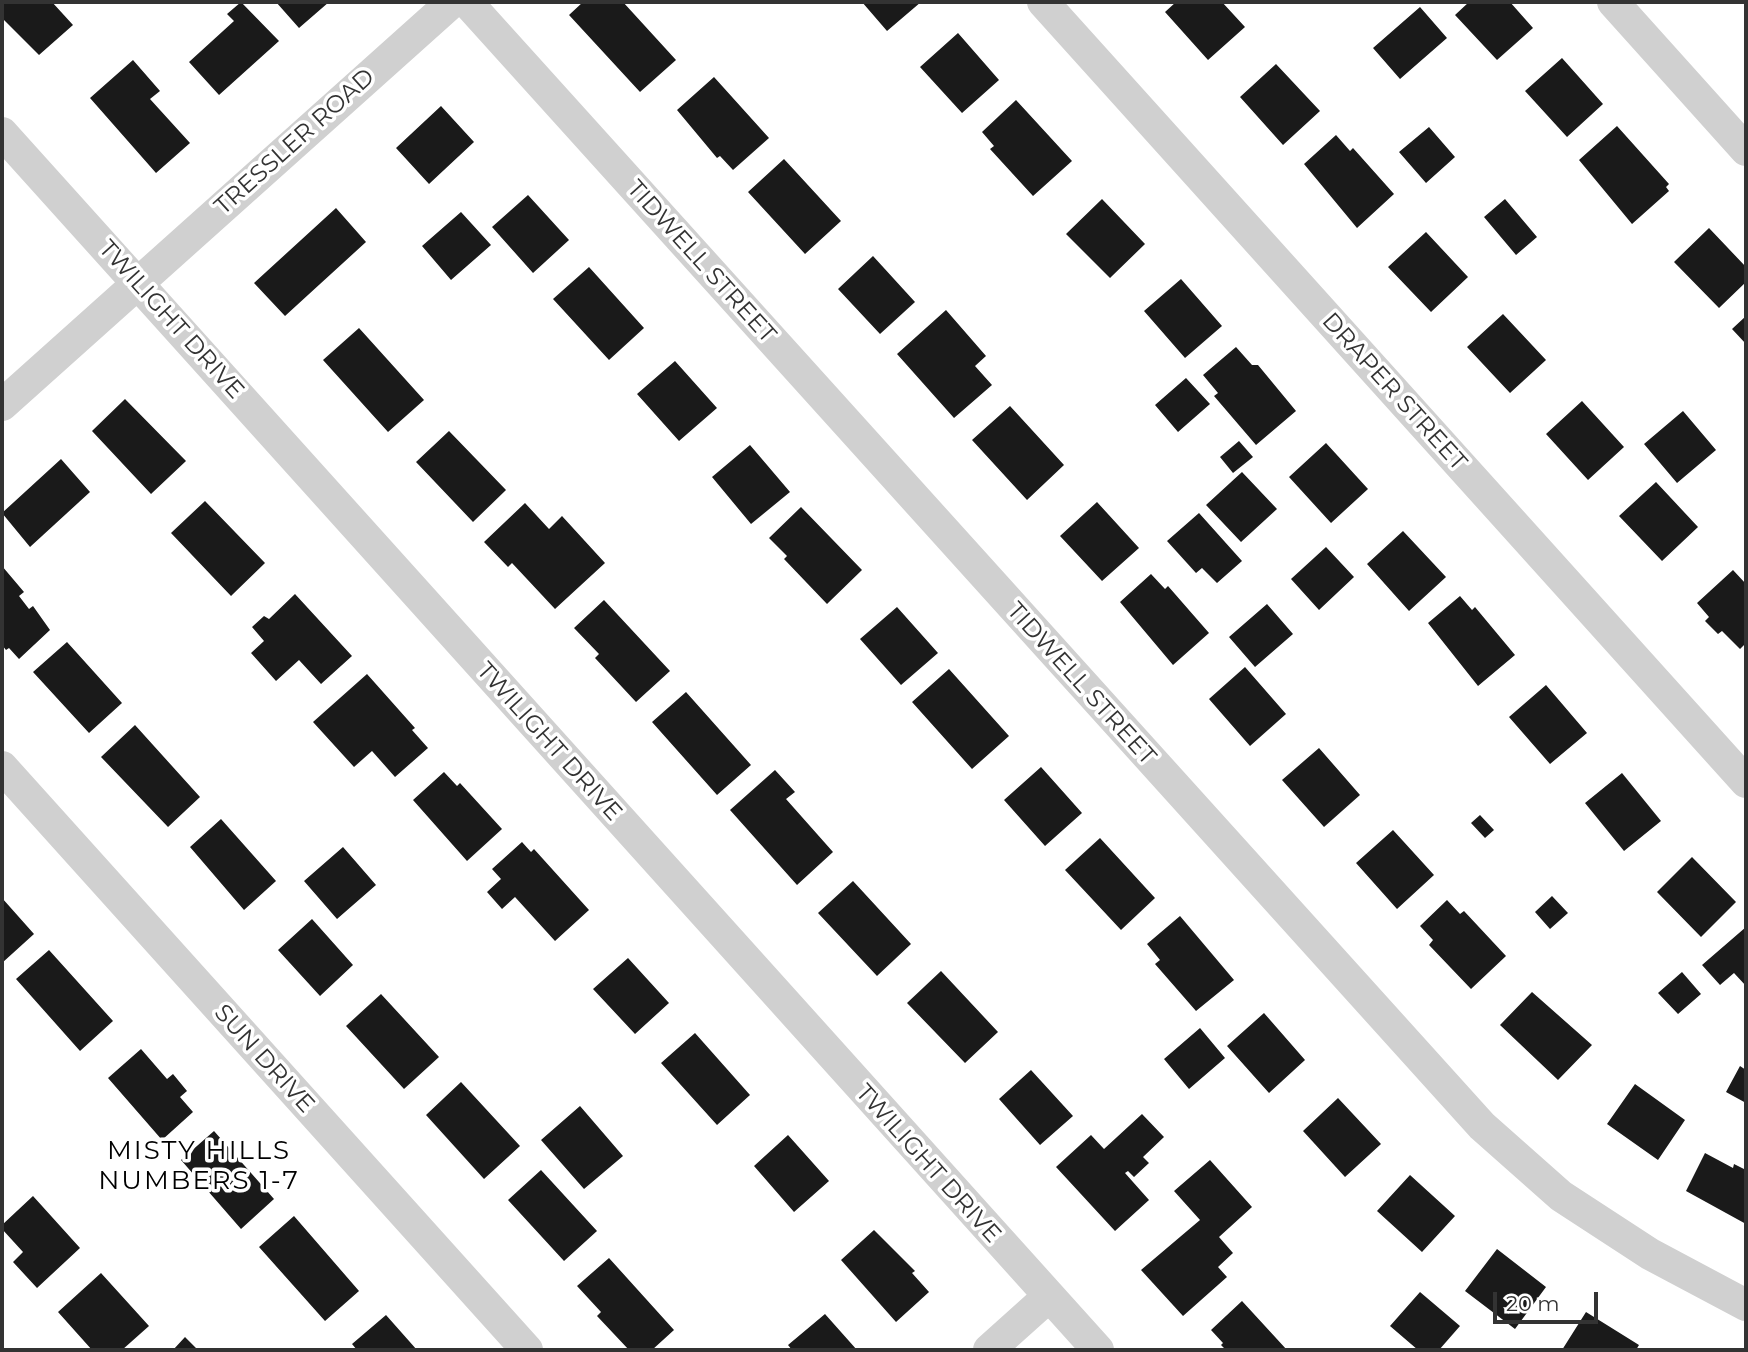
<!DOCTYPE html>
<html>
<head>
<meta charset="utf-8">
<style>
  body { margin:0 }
  #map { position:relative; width:1748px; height:1352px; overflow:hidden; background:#fff; font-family:Montserrat,sans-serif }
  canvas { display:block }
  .frame { position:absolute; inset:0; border:4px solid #333; pointer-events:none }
  .scale { position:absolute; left:1493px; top:1292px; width:105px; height:32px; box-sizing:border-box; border:4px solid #333; border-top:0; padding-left:9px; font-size:21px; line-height:24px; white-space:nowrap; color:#333; -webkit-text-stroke:5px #fff; paint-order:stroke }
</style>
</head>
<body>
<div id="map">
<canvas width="1748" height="1352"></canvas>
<div class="frame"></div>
<div class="scale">20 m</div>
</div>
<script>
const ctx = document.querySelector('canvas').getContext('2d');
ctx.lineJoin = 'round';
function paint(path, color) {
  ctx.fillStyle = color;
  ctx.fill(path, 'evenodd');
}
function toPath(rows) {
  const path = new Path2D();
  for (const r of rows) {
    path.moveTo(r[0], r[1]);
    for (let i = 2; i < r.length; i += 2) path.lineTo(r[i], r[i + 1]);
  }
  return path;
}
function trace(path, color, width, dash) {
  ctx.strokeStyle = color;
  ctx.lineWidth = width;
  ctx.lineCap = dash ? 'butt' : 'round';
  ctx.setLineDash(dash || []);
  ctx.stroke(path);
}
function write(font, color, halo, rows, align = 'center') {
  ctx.font = font + ' Montserrat,sans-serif';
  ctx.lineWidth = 7;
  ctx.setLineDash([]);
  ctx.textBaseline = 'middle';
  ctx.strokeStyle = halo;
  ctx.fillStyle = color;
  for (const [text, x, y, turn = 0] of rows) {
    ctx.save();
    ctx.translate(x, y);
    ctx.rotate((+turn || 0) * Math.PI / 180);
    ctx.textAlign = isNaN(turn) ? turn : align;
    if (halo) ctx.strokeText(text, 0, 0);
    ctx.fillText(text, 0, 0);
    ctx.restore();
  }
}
const building = toPath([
  [2,2,52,2,73,25,39,55,2,18],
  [241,2,279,41,219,95,189,62,234,21,227,14],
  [276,2,329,2,299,28],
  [583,2,623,2,676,60,640,92,569,15],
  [862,2,921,2,887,31],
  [1176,2,1222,2,1245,27,1208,60,1165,12],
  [1469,2,1510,2,1533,28,1497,60,1455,15],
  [1420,7,1447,38,1400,79,1373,48],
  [958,33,999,80,962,113,920,67],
  [1562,58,1603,104,1567,137,1525,91],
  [133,60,160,91,150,99,190,143,156,173,90,98],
  [1276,64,1320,111,1283,145,1240,97],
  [714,77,769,138,733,170,720,156,717,158,677,110],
  [1016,100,1072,161,1033,196,990,149,994,146,982,132],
  [441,106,474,142,429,184,396,148],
  [1617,126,1669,184,1666,187,1669,191,1632,224,1579,160],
  [1429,127,1455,157,1426,183,1399,152],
  [1336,135,1350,151,1353,148,1394,194,1357,228,1304,164],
  [784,159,841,221,805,254,748,192],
  [528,195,569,240,533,273,492,227],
  [1102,199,1145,244,1110,278,1066,234],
  [1505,199,1537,237,1516,255,1484,217],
  [336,208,366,242,285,316,254,283],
  [461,212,491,245,451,280,422,246],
  [1709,228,1746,267,1746,282,1719,308,1674,262],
  [1426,232,1468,277,1431,312,1388,267],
  [873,256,915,302,880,334,838,289],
  [589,267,644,328,609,360,553,299],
  [1181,279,1222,326,1185,358,1144,311],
  [946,310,986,356,975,366,992,385,954,418,897,354],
  [1503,314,1546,360,1510,393,1467,347],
  [1746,316,1746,344,1732,329],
  [359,328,424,400,388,432,323,360],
  [1236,347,1252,365,1258,365,1296,411,1256,445,1214,396,1218,393,1203,375],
  [675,361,717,408,679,441,637,394],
  [1186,378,1210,404,1178,432,1155,405],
  [125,399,186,461,151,494,92,431],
  [1582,401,1624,447,1588,480,1546,434],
  [1010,406,1064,465,1027,500,972,440],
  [1683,411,1716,450,1677,483,1644,444],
  [449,431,506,490,473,522,416,462],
  [1239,441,1253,457,1233,473,1220,457],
  [1326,443,1368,489,1331,523,1289,477],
  [750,445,790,492,751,524,712,477],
  [61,459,90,492,30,547,2,513],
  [1242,472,1277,509,1241,542,1206,505],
  [1656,482,1698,527,1662,561,1619,516],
  [205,501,265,563,231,596,171,533],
  [1097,502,1139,548,1102,581,1060,536],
  [525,503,549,529,562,516,605,563,555,609,512,563,508,567,484,542],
  [801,507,862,570,827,604,784,559,787,556,769,538],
  [1199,513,1242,561,1217,583,1202,568,1196,573,1167,541],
  [1403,531,1446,577,1409,611,1367,564],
  [1326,547,1354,577,1319,610,1291,579],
  [2,566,24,592,19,596,29,609,33,606,50,630,19,659,9,648,6,650,2,645],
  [1733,570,1746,584,1746,643,1740,649,1722,631,1718,634,1705,621,1709,617,1697,603],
  [1151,574,1165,589,1168,586,1209,633,1173,665,1120,602],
  [295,594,352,656,321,684,299,660,276,681,251,653,264,641,252,627,264,616,269,619],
  [1460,596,1472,610,1475,607,1515,655,1478,686,1428,623],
  [604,600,670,671,636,702,595,658,599,654,574,628],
  [1267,604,1293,634,1255,667,1229,637],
  [897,607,938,653,901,685,860,639],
  [67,642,122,703,89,733,33,672],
  [1245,667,1286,714,1250,746,1209,699],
  [949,669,1009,736,972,769,912,702],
  [367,674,415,728,412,730,428,748,395,777,372,751,354,767,313,722],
  [1546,685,1587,733,1550,764,1509,717],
  [686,692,751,765,717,795,652,722],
  [135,725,200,797,168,827,101,757],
  [1319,748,1360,795,1324,827,1282,780],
  [1041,767,1082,813,1045,846,1004,800],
  [775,770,795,792,786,799,833,852,797,885,730,810],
  [444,772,457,786,460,783,502,829,467,861,413,800],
  [1622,773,1661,821,1624,851,1585,803],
  [1480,815,1494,830,1485,838,1471,823],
  [221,819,276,881,244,910,190,847],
  [1393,830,1434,875,1397,909,1356,863],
  [1100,838,1155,898,1121,930,1065,870],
  [522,842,531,852,534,849,589,910,555,941,515,897,502,909,487,892,501,879,492,869],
  [343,847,376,885,337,919,304,881],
  [1692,857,1736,902,1701,937,1657,892],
  [853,881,911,944,877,976,818,913],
  [1552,896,1568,913,1550,929,1535,912],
  [2,898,34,934,2,963],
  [1447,900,1460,914,1464,911,1506,956,1471,989,1429,945,1433,940,1420,926],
  [1180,916,1234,980,1196,1011,1155,964,1160,960,1147,944],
  [312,919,353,965,320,996,278,950],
  [1746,927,1746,986,1734,973,1720,985,1702,965],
  [49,950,113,1021,80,1051,16,979],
  [628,958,669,1003,635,1034,593,989],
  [941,971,998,1032,965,1063,907,1003],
  [1682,972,1701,994,1678,1014,1658,993],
  [1532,992,1592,1045,1558,1080,1500,1025],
  [381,994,439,1057,404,1089,346,1026],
  [1264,1013,1305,1060,1269,1093,1227,1046],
  [1200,1028,1225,1058,1189,1089,1164,1059],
  [695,1033,750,1095,717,1125,661,1063],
  [141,1049,167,1079,173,1074,187,1091,180,1097,193,1112,162,1140,108,1078],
  [1740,1066,1746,1070,1746,1103,1726,1092],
  [1031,1070,1073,1116,1040,1145,999,1099],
  [461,1082,520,1146,484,1179,426,1115],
  [1635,1084,1685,1120,1658,1160,1607,1124],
  [1338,1098,1381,1144,1345,1177,1303,1131],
  [580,1106,623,1156,584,1189,541,1140],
  [1142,1114,1164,1137,1143,1157,1149,1163,1134,1177,1128,1171,1125,1173,1149,1200,1115,1231,1056,1167,1091,1135,1104,1149],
  [214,1131,274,1199,241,1229,181,1160],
  [788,1135,829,1181,794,1212,754,1166],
  [1705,1153,1733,1168,1734,1164,1746,1170,1746,1224,1686,1191],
  [1210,1160,1252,1207,1219,1237,1233,1253,1218,1267,1227,1277,1183,1316,1141,1270,1200,1220,1174,1191],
  [541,1170,597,1231,564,1261,508,1200],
  [1410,1175,1455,1216,1422,1252,1377,1211],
  [33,1196,80,1248,37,1288,13,1262,23,1252,2,1229,2,1225],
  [294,1216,359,1291,325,1321,259,1247],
  [874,1230,915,1271,912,1273,929,1292,896,1322,841,1260],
  [1497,1249,1546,1287,1515,1329,1465,1291],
  [609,1258,674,1330,652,1350,629,1350,597,1316,601,1312,577,1286],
  [101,1273,149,1326,122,1350,92,1350,58,1312],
  [1420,1292,1460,1326,1439,1350,1418,1350,1390,1326],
  [1242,1301,1287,1350,1226,1350,1221,1345,1223,1343,1211,1330],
  [1586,1312,1639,1345,1636,1350,1562,1350],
  [825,1314,857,1350,792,1350,788,1345],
  [386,1315,417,1350,357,1350,352,1344],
  [185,1337,198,1350,173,1350]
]);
const minor = toPath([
  [467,2,1482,1126,1561,1196,1650,1254,1746,1305],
  [1043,2,1746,782],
  [1613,2,1746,150],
  [2,133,1098,1350],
  [2,405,452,2],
  [2,767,527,1350],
  [989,1350,1048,1297]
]);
const streetNames = [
  ["TRESSLER ROAD",295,142,-42],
  ["TIDWELL STREET",701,262,48],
  ["TWILIGHT DRIVE",171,320,48],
  ["DRAPER STREET",1394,392,48],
  ["TIDWELL STREET",1081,684,48],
  ["TWILIGHT DRIVE",549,742,48],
  ["SUN DRIVE",264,1059,48],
  ["TWILIGHT DRIVE",928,1164,48]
];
const neighbourhoodNames = [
  ["MISTY HILLS",199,1151],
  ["NUMBERS 1-7",199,1181]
];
paint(building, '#1a1a1a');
trace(minor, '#d0d0d0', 32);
write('24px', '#333', '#fff', streetNames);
ctx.letterSpacing = '2px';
write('26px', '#000', '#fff', neighbourhoodNames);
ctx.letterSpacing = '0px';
</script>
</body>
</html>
